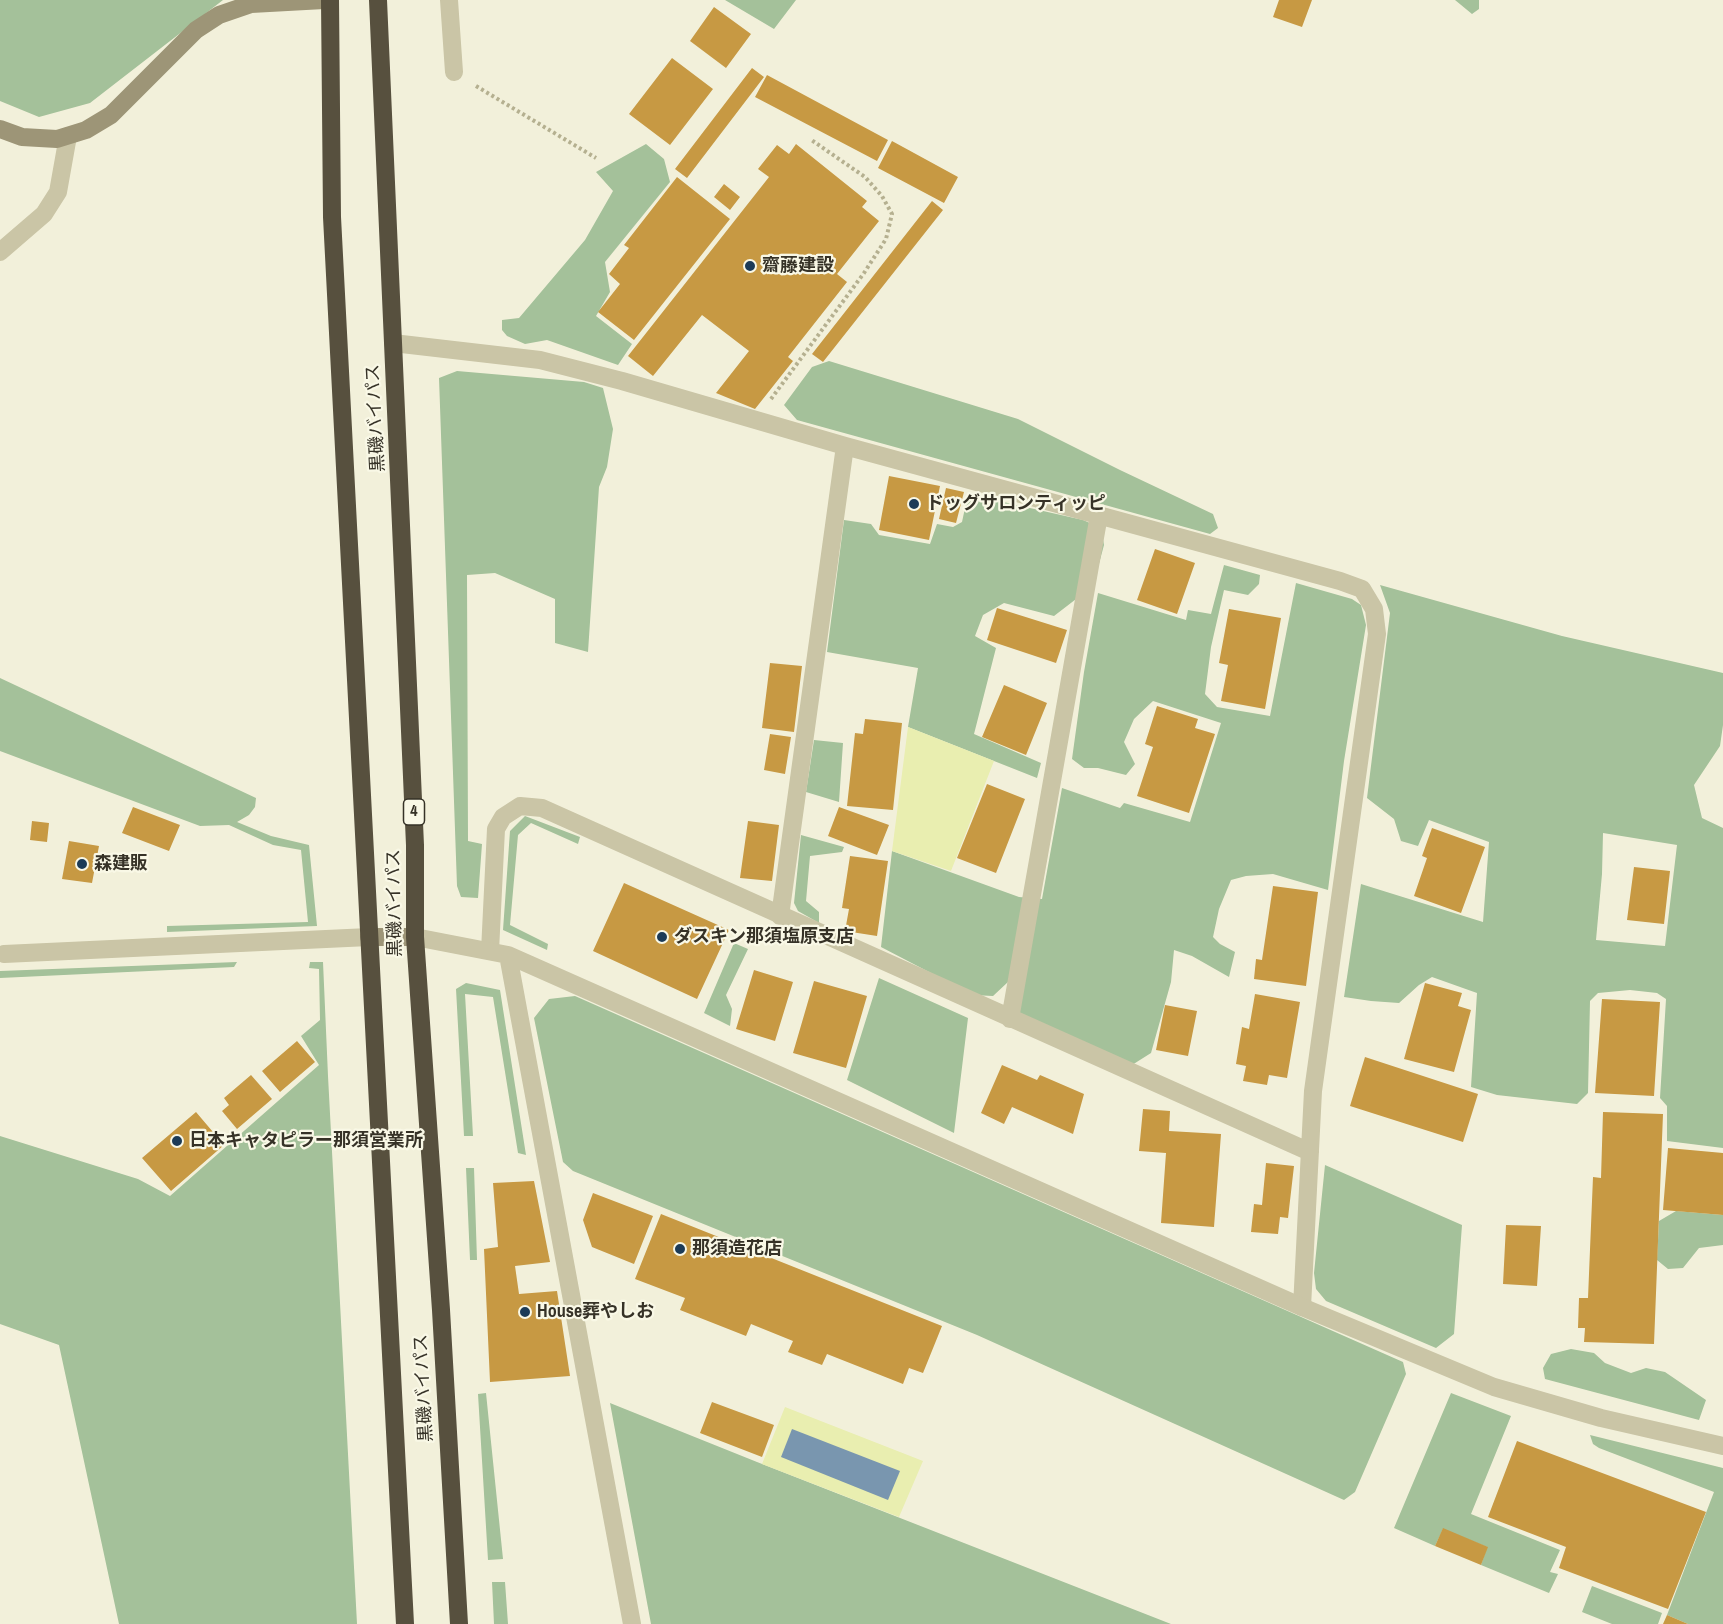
<!DOCTYPE html>
<html>
<head>
<meta charset="utf-8">
<style>
  body { margin:0 }
  canvas { display:block; background:#f2f0da }
</style>
</head>
<body>
<canvas width="1723" height="1624"></canvas>
<script>
const ctx = document.querySelector('canvas').getContext('2d');
ctx.lineJoin = 'round';
function paint(path, color) {
  ctx.fillStyle = color;
  ctx.fill(path, 'evenodd');
}
function toPath(rows) {
  const path = new Path2D();
  for (const r of rows) {
    path.moveTo(r[0], r[1]);
    for (let i = 2; i < r.length; i += 2) path.lineTo(r[i], r[i + 1]);
  }
  return path;
}
function trace(path, color, width, dash) {
  ctx.strokeStyle = color;
  ctx.lineWidth = width;
  ctx.lineCap = dash ? 'butt' : 'round';
  ctx.setLineDash(dash || []);
  ctx.stroke(path);
}
function write(font, color, halo, rows, align = 'center') {
  ctx.font = font + ' "Archivo Narrow","Noto Sans JP",sans-serif';
  ctx.lineWidth = 4.5;
  ctx.setLineDash([]);
  ctx.textBaseline = 'middle';
  ctx.strokeStyle = halo;
  ctx.fillStyle = color;
  for (const [text, x, y, turn = 0] of rows) {
    ctx.save();
    ctx.translate(x, y);
    ctx.rotate((+turn || 0) * Math.PI / 180);
    ctx.textAlign = isNaN(turn) ? turn : align;
    if (halo) ctx.strokeText(text, 0, 0);
    ctx.fillText(text, 0, 0);
    ctx.restore();
  }
}
const green = toPath([
  [0,0,223,0,90,103,39,117,0,101],
  [725,0,796,0,774,29],
  [1455,0,1479,0,1479,9,1472,14],
  [646,144,664,159,670,182,605,262,610,292,596,316,632,344,618,365,547,340,525,344,507,336,502,330,502,320,519,318,585,240,613,191,596,172],
  [829,361,1018,419,1120,470,1213,514,1218,528,1210,534,797,420,784,405,812,367],
  [457,371,584,382,603,388,613,429,607,467,599,487,588,652,555,643,555,599,495,573,467,575,468,841,482,844,478,898,461,897,457,886,439,378],
  [968,494,1083,520,1101,528,1104,545,1093,586,1054,616,1004,603,983,615,975,636,996,648,974,734,1041,763,1037,778,908,727,918,668,827,652,844,520,871,524,879,535,930,544,937,524,953,527,962,522],
  [1224,565,1260,575,1259,584,1248,595,1224,590,1211,647,1205,694,1217,707,1270,716,1296,583,1352,599,1361,605,1366,625,1344,761,1328,890,1273,874,1246,876,1231,880,1219,909,1213,937,1220,944,1235,952,1229,977,1192,956,1174,950,1171,982,1151,1053,1132,1065,1021,1019,1008,982,993,996,973,995,881,947,892,851,1019,897,1042,899,1062,788,1120,808,1124,803,1190,822,1221,723,1153,701,1134,719,1124,742,1135,764,1126,775,1098,768,1084,768,1072,759,1084,672,1098,593,1186,620,1188,610,1211,614],
  [1380,585,1562,636,1723,673,1723,725,1720,746,1694,785,1702,818,1723,828,1723,1148,1667,1141,1667,1106,1660,1098,1666,999,1657,993,1630,990,1598,993,1590,1001,1588,1093,1577,1104,1497,1095,1471,1087,1477,993,1432,977,1419,985,1399,1003,1371,1001,1344,997,1361,884,1483,922,1489,842,1429,820,1418,846,1401,841,1394,819,1367,798,1390,613],
  [1603,833,1677,845,1665,946,1596,940,1602,874],
  [0,678,256,798,255,807,249,815,237,822,271,836,309,845,317,926,167,932,167,926,308,922,301,850,273,845,229,825,200,826,0,751],
  [814,740,843,743,839,802,806,792],
  [525,816,580,837,578,844,531,823,518,835,510,925,548,944,547,950,503,930,510,831],
  [801,835,844,847,842,852,810,856,806,901,819,912,819,923,798,911,794,903],
  [734,943,748,949,726,995,732,1009,730,1026,704,1013],
  [237,962,234,967,0,978,0,971],
  [310,962,323,962,328,1076,357,1624,119,1624,59,1345,0,1324,0,1136,138,1179,170,1196,319,1065,301,1036,320,1020,319,969,309,968],
  [879,978,968,1018,954,1133,847,1080],
  [466,983,500,990,526,1155,518,1153,493,997,465,994,473,1136,464,1136,456,989],
  [575,996,1403,1362,1406,1374,1355,1492,1344,1500,977,1335,573,1171,563,1162,534,1018,549,999],
  [1325,1165,1462,1225,1454,1334,1436,1348,1326,1301,1316,1289,1314,1273],
  [466,1168,474,1168,477,1260,470,1260],
  [1676,1211,1723,1215,1723,1245,1699,1248,1683,1268,1668,1269,1657,1260,1659,1221],
  [1571,1349,1594,1353,1605,1363,1631,1373,1646,1368,1665,1372,1706,1400,1699,1420,1545,1379,1543,1368,1551,1354],
  [486,1393,503,1559,488,1560,478,1394],
  [1451,1393,1511,1416,1471,1514,1560,1550,1550,1572,1558,1574,1549,1593,1481,1565,1487,1547,1443,1529,1435,1546,1394,1528],
  [610,1403,757,1462,1171,1624,651,1624],
  [1590,1435,1723,1468,1723,1624,1688,1624,1667,1615,1714,1492,1599,1448,1593,1444],
  [492,1582,505,1582,508,1624,494,1624],
  [1592,1586,1662,1613,1658,1624,1612,1624,1582,1612]
]);
const sand = toPath([
  [908,727,994,761,951,871,892,851],
  [785,1407,923,1461,899,1517,762,1464]
]);
const water = toPath([
  [792,1429,900,1471,888,1500,781,1457]
]);
const building = toPath([
  [1279,0,1312,0,1302,27,1273,17],
  [714,7,751,34,726,68,690,41],
  [672,58,713,89,670,145,629,114],
  [752,68,764,77,687,178,675,169],
  [767,75,888,140,877,161,755,97],
  [892,141,958,177,944,203,878,168],
  [796,144,867,201,862,207,879,221,837,274,847,282,788,357,793,361,755,409,716,393,749,351,702,315,653,376,628,356,769,177,758,169,777,145,789,154],
  [677,177,730,219,634,340,598,312,620,284,609,274,629,248,624,245],
  [724,184,740,197,730,210,714,197],
  [932,201,943,210,823,362,812,354],
  [889,476,940,486,929,540,879,530],
  [946,488,964,492,956,523,939,519],
  [1155,549,1195,563,1177,614,1137,600],
  [997,608,1067,630,1056,663,987,640],
  [1229,609,1281,618,1265,709,1221,701,1228,665,1219,663],
  [770,663,802,666,794,732,762,728],
  [1004,685,1047,703,1026,755,982,737],
  [1157,706,1198,719,1195,728,1215,734,1189,813,1137,796,1153,747,1145,744],
  [865,719,902,723,893,810,847,806,855,733,863,734],
  [770,734,791,737,785,774,764,770],
  [987,784,1025,799,996,873,957,858],
  [133,807,180,825,169,851,122,833],
  [839,807,889,825,877,855,828,836],
  [32,821,49,823,47,842,30,840],
  [748,821,779,825,772,881,740,878],
  [1432,828,1485,847,1461,913,1414,896,1427,858,1422,856],
  [69,841,99,846,92,883,62,879],
  [850,856,888,861,877,936,845,931,849,909,842,908],
  [1634,867,1670,871,1664,924,1627,920],
  [624,883,729,930,697,999,593,951],
  [1273,886,1318,892,1306,986,1254,979,1256,959,1262,960],
  [754,970,793,982,775,1041,736,1029],
  [814,981,867,996,846,1068,793,1053],
  [1425,983,1462,993,1458,1006,1471,1010,1454,1072,1404,1059],
  [1255,994,1300,1002,1287,1078,1269,1075,1267,1085,1243,1081,1246,1066,1236,1064,1242,1027,1249,1029],
  [1602,999,1660,1002,1654,1096,1595,1093],
  [1165,1005,1197,1011,1188,1056,1156,1050],
  [297,1041,315,1062,280,1092,262,1071],
  [1365,1057,1478,1094,1463,1142,1350,1106],
  [1002,1065,1037,1080,1040,1075,1084,1094,1073,1134,1012,1107,1004,1124,981,1113],
  [251,1075,272,1099,237,1129,222,1111,229,1105,224,1098],
  [1143,1109,1170,1111,1169,1131,1221,1134,1214,1227,1161,1223,1166,1153,1139,1151],
  [196,1112,224,1145,171,1191,142,1158],
  [1603,1112,1663,1114,1654,1344,1584,1342,1585,1328,1578,1328,1579,1298,1588,1298,1593,1177,1601,1178],
  [1668,1148,1723,1153,1723,1215,1663,1210],
  [1266,1163,1294,1166,1288,1218,1280,1217,1278,1234,1251,1232,1254,1204,1262,1205],
  [534,1181,550,1262,515,1266,519,1294,557,1291,570,1376,490,1382,484,1249,498,1247,493,1183],
  [593,1193,653,1216,634,1264,592,1247,583,1220],
  [661,1214,942,1326,923,1373,909,1368,903,1384,827,1354,822,1365,788,1352,793,1341,751,1324,746,1336,680,1310,685,1298,635,1279],
  [1506,1225,1541,1226,1537,1286,1503,1284],
  [712,1402,774,1425,762,1457,700,1433],
  [1517,1441,1706,1512,1668,1609,1559,1568,1566,1547,1488,1517],
  [1443,1528,1488,1547,1481,1565,1435,1546],
  [1667,1615,1688,1624,1663,1624]
]);
const path = toPath([
  [476,86,596,158],
  [771,399,864,273,886,239,892,214,882,196,865,177,810,139]
]);
const lane = toPath([
  [449,0,454,72],
  [393,343,540,360,622,381,845,446,1340,581,1362,589,1374,609,1377,634,1313,1091,1302,1307],
  [780,916,845,446],
  [490,951,496,829,503,817,520,806,542,808,1310,1152],
  [4,954,369,937],
  [1010,1019,1099,515]
]);
const street = toPath([
  [0,252,44,214,58,192,68,136],
  [415,937,508,955,1302,1307,1494,1387,1601,1418,1723,1446],
  [508,955,632,1624]
]);
const secondary = toPath([
  [0,129,22,137,57,139,86,130,111,115,196,30,219,15,251,4,324,0],
  [369,937,415,937]
]);
const highway = toPath([
  [330,0,332,217,405,1624],
  [378,0,415,845,415,937,441,1310,459,1624]
]);
const markers = [
  [750,266,6,"#1c3b57"],
  [914,504,6,"#1c3b57"],
  [82,864,6,"#1c3b57"],
  [662,937,6,"#1c3b57"],
  [177,1141,6,"#1c3b57"],
  [680,1249,6,"#1c3b57"],
  [525,1312,6,"#1c3b57"]
];
const shields = [
  [414,812,21]
];
const shieldNames = [
  ["4",414,812]
];
const poiNames = [
  ["齋藤建設",762,266],
  ["ドッグサロンティッピ",926,504],
  ["森建販",94,864],
  ["ダスキン那須塩原支店",674,937],
  ["日本キャタピラー那須営業所",189,1141],
  ["那須造花店",692,1249],
  ["House葬やしお",537,1312]
];
const streetNames = [
  ["黒磯バイパス",376,418,-93],
  ["黒磯バイパス",395,903,-91],
  ["黒磯バイパス",424,1388,-93]
];
paint(green, '#a4c19a');
paint(sand, '#e9eeb0');
paint(water, '#7996af');
paint(building, '#c79943');
trace(path, '#b5b090', 4, [3, 3]);
trace(lane, '#cac5a6', 18);
trace(street, '#cac5a6', 18);
trace(secondary, '#9d9577', 18);
trace(highway, '#57503e', 18);
for (const [x, y, r, color] of markers) {
  const dot = new Path2D();
  dot.arc(x, y, r, 0, 2 * Math.PI);
  ctx.fillStyle = color;
  ctx.fill(dot);
  trace(dot, '#f9f8e6', 2);
}
for (const [x, y, w] of shields) {
  const box = new Path2D();
  box.roundRect(x - w / 2, y - 13, w, 26, 4.5);
  ctx.fillStyle = '#f9f8e6';
  ctx.fill(box);
  trace(box, '#363227', 1.5);
}
write('bold 16px', '#363227', null, shieldNames);
write('bold 18px', '#363227', '#f9f8e6', poiNames, 'left');
write('18px', '#363227', '#f9f8e6', streetNames);
</script>
</body>
</html>
